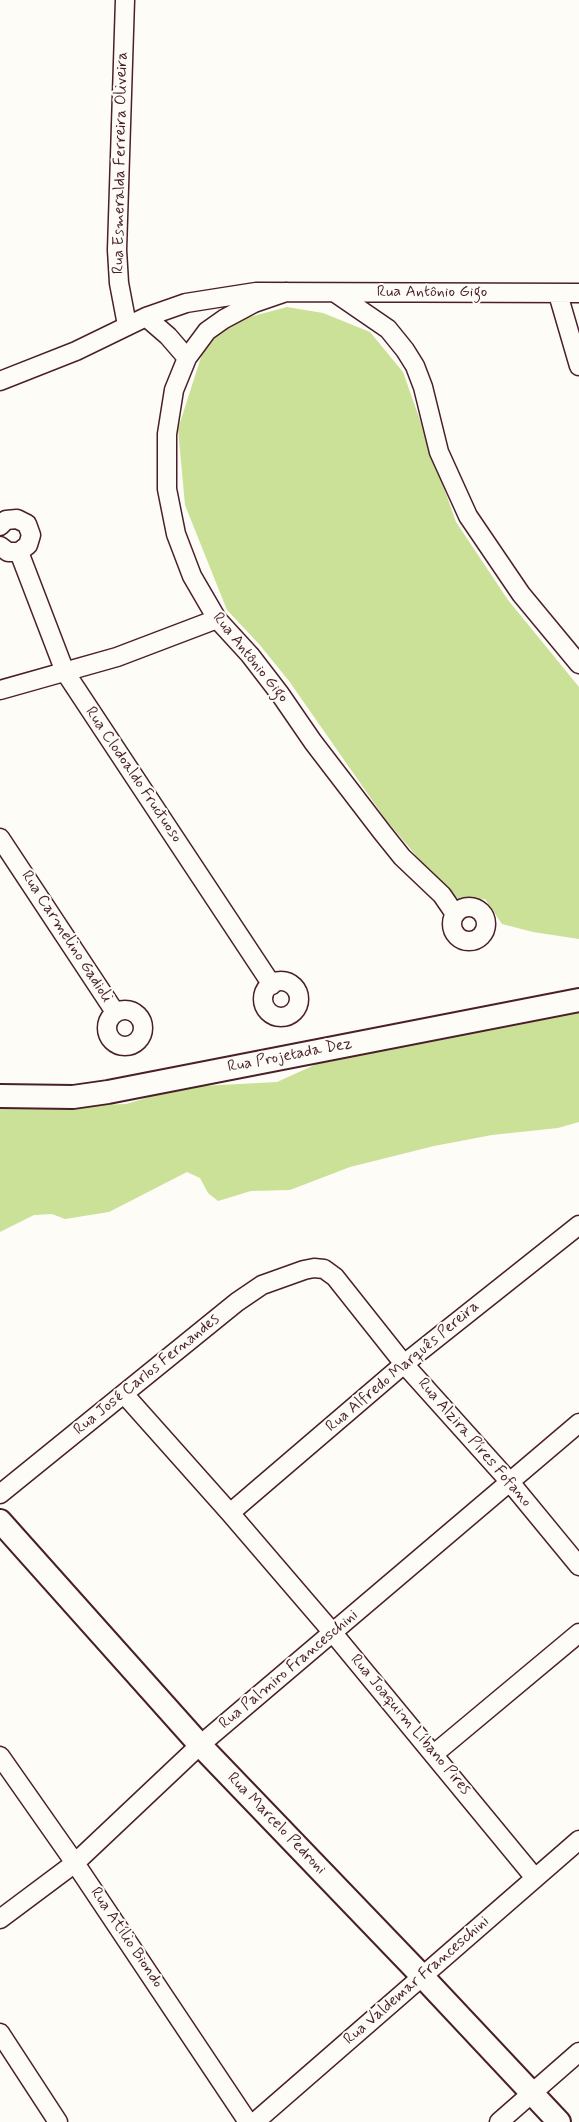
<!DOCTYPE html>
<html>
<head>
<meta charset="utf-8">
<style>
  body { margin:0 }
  canvas { display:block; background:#fdfcf7 }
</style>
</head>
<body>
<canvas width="579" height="2122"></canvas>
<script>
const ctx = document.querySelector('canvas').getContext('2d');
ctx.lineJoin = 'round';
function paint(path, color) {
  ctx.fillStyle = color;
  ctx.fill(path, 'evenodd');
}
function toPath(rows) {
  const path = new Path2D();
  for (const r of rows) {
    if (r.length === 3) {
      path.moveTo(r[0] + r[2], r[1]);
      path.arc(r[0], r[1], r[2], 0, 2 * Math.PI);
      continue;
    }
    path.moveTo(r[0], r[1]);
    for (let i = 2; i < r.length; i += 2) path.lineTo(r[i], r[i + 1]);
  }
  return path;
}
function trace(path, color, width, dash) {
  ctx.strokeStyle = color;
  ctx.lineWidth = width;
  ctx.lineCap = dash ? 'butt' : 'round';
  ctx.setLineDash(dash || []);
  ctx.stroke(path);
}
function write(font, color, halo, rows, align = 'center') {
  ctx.font = font + ' Mynerve,sans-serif';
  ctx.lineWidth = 4;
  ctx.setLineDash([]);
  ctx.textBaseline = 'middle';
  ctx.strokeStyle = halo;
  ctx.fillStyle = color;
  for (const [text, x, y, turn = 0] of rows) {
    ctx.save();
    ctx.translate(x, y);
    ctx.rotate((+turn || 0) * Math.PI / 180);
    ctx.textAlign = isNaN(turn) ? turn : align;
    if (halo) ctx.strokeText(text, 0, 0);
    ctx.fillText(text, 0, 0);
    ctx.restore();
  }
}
const green = toPath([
  [287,307,323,313,370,332,403,372,456,522,508,600,579,687,579,939,533,932,502,924,485,899,462,903,419,859,386,820,289,681,259,644,227,610,185,505,178,429,202,354,227,323],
  [579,1012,579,1122,558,1128,492,1135,434,1146,350,1167,290,1190,251,1191,218,1201,208,1193,200,1178,187,1172,109,1212,65,1219,52,1214,34,1215,0,1232,0,1109,126,1104,183,1087,277,1082,321,1062,509,1020]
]);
const minor = toPath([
  [125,0,117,250,119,283,127,325],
  [286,292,254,303,224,319,207,331,187,358,174,390,167,434,167,489,176,534,192,576,217,619,250,655,280,694,313,742,382,832,402,857,442,895,455,914],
  [337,294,388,329,405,350,415,366,423,387,439,452,468,516,521,594,579,664],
  [558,294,579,366],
  [146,317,168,336,187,358],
  [0,381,76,351,146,317,186,303,224,297,256,292,579,293],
  [0,526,6,520,17,519,27,524,31,535,28,545,19,552,8,552,0,546],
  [19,552,65,672,272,985],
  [0,690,117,657,217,619],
  [0,838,115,1012],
  [469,924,17],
  [281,999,18],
  [125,1028,18],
  [124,1394,230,1513,333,1633,535,1878],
  [0,1494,237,1302,262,1285,304,1270,314,1268,324,1269,335,1277,404,1364,509,1481,579,1566],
  [230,1513,404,1364,579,1225],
  [434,1754,579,1633],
  [0,1756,75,1863,248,2122],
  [0,1919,75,1863,200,1745,579,1423],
  [0,2033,58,2122],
  [255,2122,579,1840],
  [499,2122,579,2052]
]);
const tertiary = toPath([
  [0,1096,73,1097,108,1092,579,1000],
  [0,1521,200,1745,422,1976,559,2122]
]);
const streetNames = [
  ["Rua Esmeralda Ferreira Oliveira",121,163,-89],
  ["Rua Antônio Gigo",432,293],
  ["Rua Antônio Gigo",250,658,51],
  ["Rua Clodoaldo Fructuoso",133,775,56],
  ["Rua Carmelino Gadioli",66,937,57],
  ["Rua Projetada Dez",290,1056,-11],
  ["Rua Alfredo Marquês Pereira",403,1367,-40],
  ["Rua José Carlos Fernandes",147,1375,-39],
  ["Rua Alzira Píres Fofano",474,1443,49],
  ["Rua Palmiro Franceschini",289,1670,-40],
  ["Rua Joaquim Líbano Pires",410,1725,50],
  ["Rua Marcelo Pedroni",276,1824,46],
  ["Rua Atílio Biondo",126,1938,56],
  ["Rua Valdemar Franceschini",417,1981,-41]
];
paint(green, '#cae197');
trace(minor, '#4a1f2b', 21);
trace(tertiary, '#4a1f2b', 26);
trace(minor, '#fdfcf7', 18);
trace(tertiary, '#fdfcf7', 22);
write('16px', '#4a1f2b', '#fdfcf7', streetNames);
</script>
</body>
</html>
